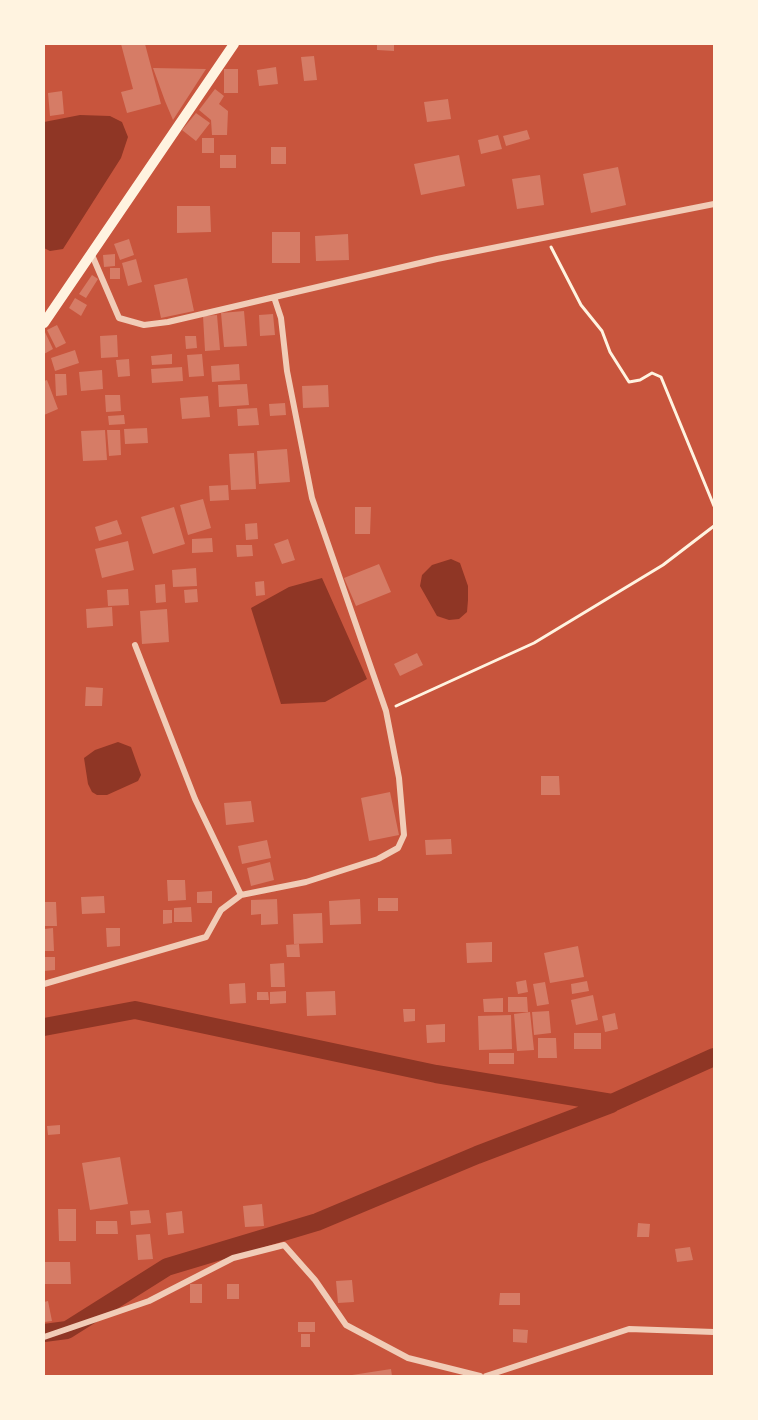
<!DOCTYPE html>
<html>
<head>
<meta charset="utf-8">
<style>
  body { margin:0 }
  #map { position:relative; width:758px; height:1420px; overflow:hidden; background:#c8553d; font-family:"Playfair Display",serif }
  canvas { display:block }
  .frame { position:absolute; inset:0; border:45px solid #fff3e0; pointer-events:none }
</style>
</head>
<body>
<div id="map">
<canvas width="758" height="1420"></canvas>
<div class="frame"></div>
</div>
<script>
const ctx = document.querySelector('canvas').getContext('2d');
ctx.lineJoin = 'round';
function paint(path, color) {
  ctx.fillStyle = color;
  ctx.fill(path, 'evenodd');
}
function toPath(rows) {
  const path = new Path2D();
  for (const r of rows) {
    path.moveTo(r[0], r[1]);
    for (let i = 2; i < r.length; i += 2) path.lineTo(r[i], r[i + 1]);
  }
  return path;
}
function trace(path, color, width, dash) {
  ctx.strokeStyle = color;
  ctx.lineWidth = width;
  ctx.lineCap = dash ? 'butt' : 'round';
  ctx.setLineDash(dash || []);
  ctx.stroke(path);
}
const water = toPath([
  [80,115,110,116,122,122,128,137,121,158,63,249,50,251,44,248,44,122],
  [451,559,460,563,468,586,468,600,467,612,459,619,449,620,437,616,420,586,422,575,432,565],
  [322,578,367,679,325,702,281,704,251,608,289,587],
  [118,742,131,747,141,775,138,781,107,795,97,795,92,792,88,784,84,758,95,750]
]);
const canal = toPath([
  [44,1027,135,1010,436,1074,612,1103,714,1057],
  [44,1333,67,1330,167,1267,317,1222,477,1155,611,1104]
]);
const building = toPath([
  [121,44,145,44,161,104,127,113,121,92,133,89],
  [377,44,394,44,394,51,377,50],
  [314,56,317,80,304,81,301,57],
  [276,67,278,84,259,86,257,70],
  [153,68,206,69,173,120,165,101],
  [224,69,238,69,238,93,224,93],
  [215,89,224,96,219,104,228,111,227,135,212,135,211,120,199,110],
  [62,91,64,114,50,116,48,93],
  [448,99,451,119,427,122,424,102],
  [196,113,210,123,196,141,182,130],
  [527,130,530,139,506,146,503,136],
  [498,135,502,149,481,154,478,140],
  [202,138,214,138,214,153,202,153],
  [271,147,286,147,286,164,271,164],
  [220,155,236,155,236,168,220,168],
  [459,155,465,186,421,195,414,164],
  [618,167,626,205,591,213,583,174],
  [540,175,544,205,517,209,512,179],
  [177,206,210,206,211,232,177,233],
  [272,232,300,232,300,263,272,263],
  [348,234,349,260,316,261,315,236],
  [129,239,134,255,120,260,114,244],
  [115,254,115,266,104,267,103,255],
  [136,259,142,282,128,286,122,263],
  [110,268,120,268,120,279,110,279],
  [92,275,98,279,86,298,79,294],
  [187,278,194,311,161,318,154,285],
  [75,298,87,305,81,316,69,308],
  [244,311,247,346,224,347,221,313],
  [273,314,275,335,260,336,259,315],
  [217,315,220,350,205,351,203,316],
  [57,325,66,343,56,348,47,330],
  [44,330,53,349,44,354],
  [117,335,118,357,101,358,100,336],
  [185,336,196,336,197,348,186,349],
  [75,350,79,363,55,371,51,358],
  [172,354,172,364,152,365,151,356],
  [202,354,204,376,189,377,187,355],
  [129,359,130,376,118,377,116,360],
  [239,364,240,380,212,382,211,366],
  [182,367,183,381,152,383,151,369],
  [102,370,103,389,81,391,79,372],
  [55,374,66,374,67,395,56,396],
  [47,380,58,409,44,415,44,381],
  [247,384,249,405,219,407,218,385],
  [328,385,329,407,303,408,302,386],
  [105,395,120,395,121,411,106,412],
  [208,396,210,417,182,419,180,398],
  [285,403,286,415,270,416,269,404],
  [257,408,259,425,238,426,237,409],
  [124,415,125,424,109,425,108,416],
  [147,428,148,443,125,444,124,429],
  [105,430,107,460,83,461,81,431],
  [107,430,120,430,121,455,109,456],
  [287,449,290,482,259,484,257,451],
  [254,453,256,489,231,490,229,454],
  [228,485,229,500,210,501,209,486],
  [203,499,211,528,188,535,180,505],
  [174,507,185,544,153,554,141,517],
  [355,507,371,507,370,534,355,534],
  [117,520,122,534,99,541,95,527],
  [257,523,258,539,246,540,245,524],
  [212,538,213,552,192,553,192,539],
  [288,539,295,560,282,564,274,544],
  [128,541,134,570,102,578,95,549],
  [236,545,252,545,253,556,237,557],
  [379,564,391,592,356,606,344,578],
  [196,568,197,586,173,587,172,570],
  [264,581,265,595,256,596,255,582],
  [165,584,166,602,156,603,155,585],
  [128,589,129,605,108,606,107,590],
  [197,589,198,602,185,603,184,590],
  [112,607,113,626,87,628,86,609],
  [167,609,169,642,142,644,140,611],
  [417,653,423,665,400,676,394,664],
  [86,687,103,688,102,706,85,706],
  [541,776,559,776,560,795,541,795],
  [390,792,399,835,369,841,361,798],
  [251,801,254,822,226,825,224,803],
  [451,839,452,854,426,855,425,840],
  [267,840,271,858,242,864,238,846],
  [270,862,274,880,251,886,247,868],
  [167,880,185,880,186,900,168,901],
  [212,891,212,903,197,903,197,892],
  [104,896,105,913,82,914,81,897],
  [378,898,398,898,398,911,378,911],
  [277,899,278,924,261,925,261,914,251,915,251,900],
  [360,899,361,924,330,925,329,901],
  [44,902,56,902,57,926,44,926],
  [191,907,192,922,174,922,174,908],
  [163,910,172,910,172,923,163,924],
  [322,913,323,943,294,944,293,914],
  [53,928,54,951,44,951,44,929],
  [106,928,120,928,120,946,107,947],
  [492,942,492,962,467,963,466,943],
  [299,944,300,957,287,957,286,945],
  [578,946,584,977,550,983,544,953],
  [44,957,55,957,55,970,44,971],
  [284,963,285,987,271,987,270,964],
  [526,980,528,992,518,994,516,982],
  [587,981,589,991,572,994,571,984],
  [545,982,549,1004,537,1006,533,984],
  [245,983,246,1003,230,1004,229,984],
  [286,991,286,1003,270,1004,270,992],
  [335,991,336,1015,307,1016,306,992],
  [257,992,268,992,269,1000,257,1000],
  [593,995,598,1020,576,1025,571,1000],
  [508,997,527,997,528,1012,508,1012],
  [503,998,503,1012,484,1012,483,999],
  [403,1009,415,1009,415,1021,404,1022],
  [549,1011,551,1033,534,1035,532,1012],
  [530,1012,534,1050,517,1051,514,1014],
  [615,1013,618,1029,605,1032,602,1016],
  [511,1015,512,1049,479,1050,478,1016],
  [445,1024,445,1042,427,1043,426,1025],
  [574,1033,601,1033,601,1049,574,1049],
  [538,1038,556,1038,557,1058,538,1058],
  [489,1053,514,1053,514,1064,489,1064],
  [60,1125,60,1134,48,1135,47,1126],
  [120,1157,128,1204,90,1210,82,1163],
  [262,1204,264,1226,245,1227,243,1206],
  [58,1209,76,1209,76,1241,59,1241],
  [149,1210,151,1223,131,1225,130,1211],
  [182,1211,184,1233,168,1235,166,1213],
  [96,1221,117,1221,118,1234,96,1234],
  [638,1223,650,1224,649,1237,637,1237],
  [150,1234,153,1259,138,1260,136,1235],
  [690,1247,693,1260,677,1262,675,1249],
  [44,1262,70,1262,71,1284,44,1284],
  [352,1280,354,1302,338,1303,336,1281],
  [190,1284,202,1284,202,1303,190,1303],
  [227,1284,239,1284,239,1299,227,1299],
  [500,1293,520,1293,520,1305,499,1305],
  [48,1301,52,1321,44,1322,44,1302],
  [298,1322,315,1322,315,1332,298,1332],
  [513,1329,528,1330,527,1343,513,1342],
  [301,1334,310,1334,310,1347,301,1347],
  [391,1369,392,1376,352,1376,352,1375]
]);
const path = toPath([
  [551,247,581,305,602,331,610,352,629,382,640,380,652,373,661,377,714,506],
  [396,706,534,643,663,565,714,526]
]);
const minor = toPath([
  [92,255,119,318,144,325,168,322,437,259,714,204],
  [241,895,306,882,378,859,398,848,404,835,399,778,386,711,312,498,287,371,281,318,274,297],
  [44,984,206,937,221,910,241,895,195,799,135,645],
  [44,1337,149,1301,233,1258,284,1245,315,1280,346,1325,408,1358,480,1376],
  [486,1376,629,1329,714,1332]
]);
const secondary = toPath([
  [44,323,234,44]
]);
paint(water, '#8f3625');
trace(canal, '#8f3625', 18);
paint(building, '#d67c66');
trace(path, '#fff3e0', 3);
trace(minor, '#f1ccb7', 6);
trace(secondary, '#fff3e0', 10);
</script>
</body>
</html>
